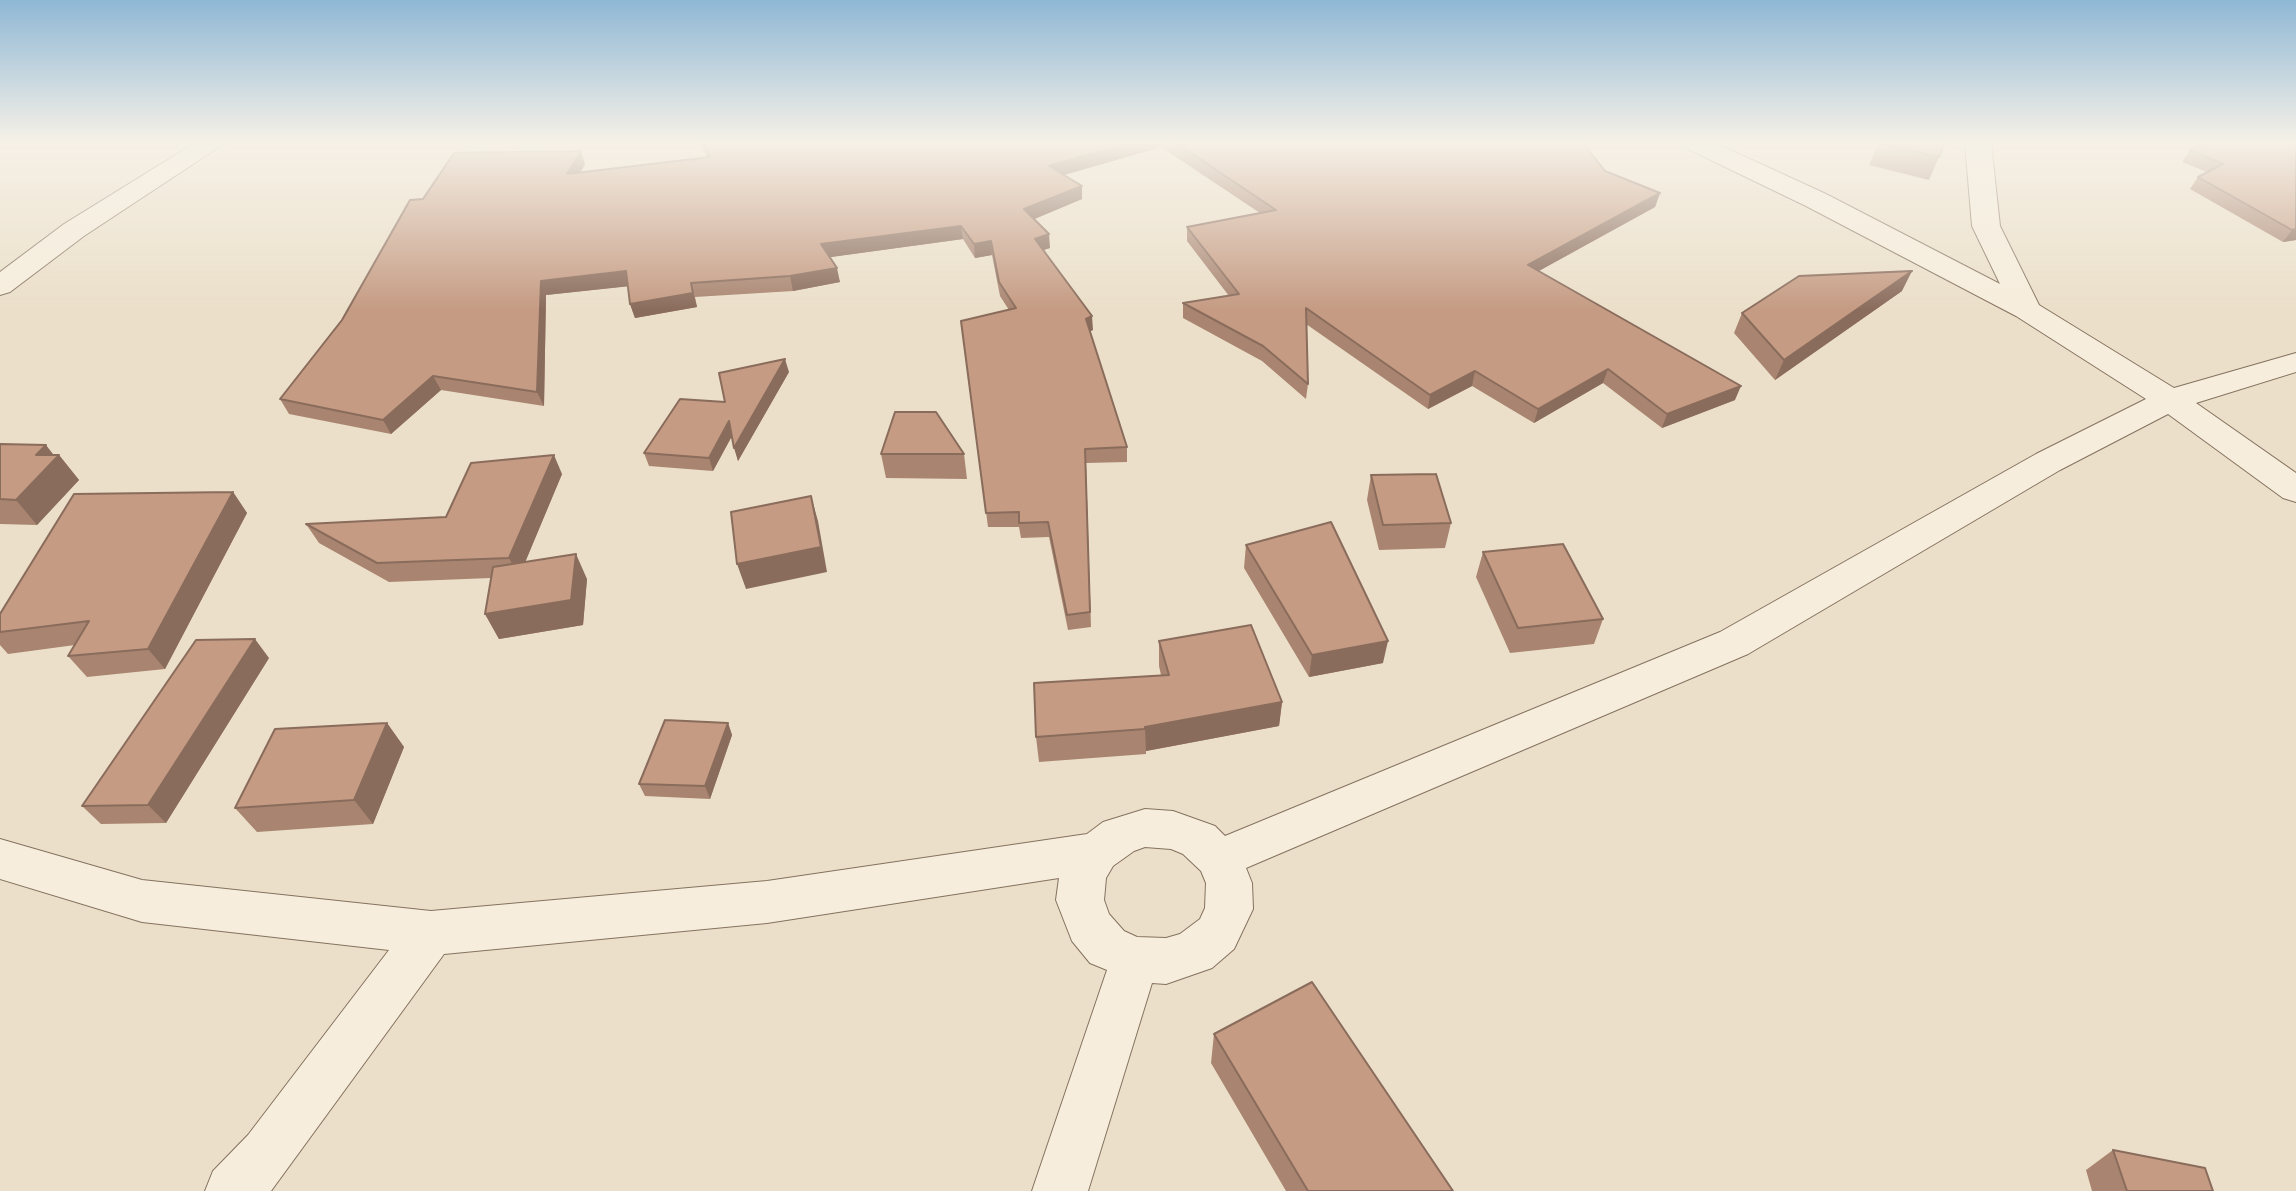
<!DOCTYPE html>
<html>
<head>
<meta charset="utf-8">
<style>
  body { margin:0 }
  canvas { display:block; background:#ebdfc9 }
</style>
</head>
<body>
<canvas width="2296" height="1191"></canvas>
<script>
const ctx = document.querySelector('canvas').getContext('2d');
ctx.lineJoin = 'round';
function toPath(rows) {
  const path = new Path2D();
  for (const r of rows) {
    path.moveTo(r[0], r[1]);
    for (let i = 2; i < r.length; i += 2) path.lineTo(r[i], r[i + 1]);
  }
  return path;
}
function trace(path, color, width, dash) {
  ctx.strokeStyle = color;
  ctx.lineWidth = width;
  ctx.lineCap = dash ? 'butt' : 'round';
  ctx.setLineDash(dash || []);
  ctx.stroke(path);
}
function paint(path, color) {
  ctx.fillStyle = color;
  ctx.fill(path, 'evenodd');
}
const minor = toPath([
  [195,143,225,143,84,236,10,292,0,295,0,272,64,224,195,143],
  [1682,143,1715,143,1826,194,2000,284,1972,226,1965,143,1991,143,2000,226,2039,305,2174,388,2296,353,2296,372,2196,403,2296,473,2296,502,2283,498,2168,414,2060,470,1748,654,1246,868,1252,883,1253,909,1234,949,1212,968,1166,984,1152,983,1088,1191,1032,1191,1107,970,1090,963,1072,941,1056,900,1059,878,767,923,444,954,271,1191,205,1191,213,1171,248,1135,389,950,142,922,0,879,0,839,142,880,431,911,767,881,1087,834,1103,822,1145,809,1173,811,1215,826,1225,836,1720,632,2036,454,2146,399,2016,316,1806,206,1686,148,1682,143],
  [1145,847,1171,849,1183,854,1201,871,1206,883,1205,908,1200,919,1180,934,1166,938,1137,937,1124,931,1109,914,1104,900,1106,878,1113,866,1134,851,1145,847]
]);
const wall = toPath([
  [700,143,1583,143,1605,171,1660,193,1655,207,1539,271,1735,400,1662,428,1603,383,1534,423,1472,386,1428,409,1306,324,1308,384,1306,399,1262,361,1183,318,1183,303,1229,296,1187,241,1187,227,1260,213,1161,147,1064,175,1082,186,1082,199,1034,219,1050,248,1044,250,1093,330,1090,331,1127,447,1127,462,1086,463,1091,627,1068,630,1049,537,1021,538,1019,527,988,527,961,321,1009,310,1000,296,992,255,975,258,963,239,830,257,840,282,793,291,695,297,697,307,635,318,630,304,628,286,546,295,544,406,441,390,391,434,289,414,280,399,342,320,423,199,585,164,581,172,707,157],
  [1879,143,1939,157,1929,180,1869,165],
  [2191,143,2296,143,2296,240,2283,242,2190,189,2198,177,2207,172,2182,162,2190,150,2200,145],
  [1902,291,1775,380,1734,333,1742,313],
  [789,372,738,461,732,436,713,471,649,466,644,453,725,402],
  [0,444,59,455,79,480,37,525,0,524],
  [881,454,964,454,967,479,886,478],
  [562,474,525,562,587,579,583,625,499,639,485,614,491,578,389,582,319,543,306,524,446,517],
  [1371,475,1451,523,1445,548,1379,550,1367,500],
  [233,492,247,513,165,669,87,677,68,656,75,645,8,654,0,645,0,614],
  [1246,545,1383,663,1309,677,1244,568],
  [1483,552,1603,619,1594,644,1510,653,1476,577],
  [1159,641,1282,702,1279,726,1146,751,1146,754,1039,762,1036,737,1161,675,1159,666],
  [269,658,166,823,101,824,82,806],
  [387,723,404,747,373,824,257,832,235,808],
  [728,723,732,735,710,799,645,796,639,784],
  [1214,1034,1453,1191,1286,1191,1211,1063],
  [2113,1150,2213,1191,2092,1191,2086,1170]
]);
const shadedWall = toPath([
  [1129,143,1161,143,1161,147,1050,179,1049,166],
  [581,151,585,164,571,187,567,174],
  [1082,186,1082,199,1025,223,1024,209],
  [1660,193,1655,207,1524,279,1528,265],
  [961,226,963,239,824,258,821,244],
  [2296,229,2296,240,2283,242,2292,230],
  [1049,234,1050,248,1036,252,1035,239],
  [991,241,992,255,975,258,974,244],
  [837,268,840,282,793,291,790,276],
  [626,271,631,286,546,295,544,406,537,392,541,281],
  [1912,271,1902,291,1775,380,1784,360],
  [691,283,697,307,635,318,630,304],
  [1092,316,1093,330,1086,333,1086,319],
  [785,359,789,372,738,461,734,448],
  [1608,369,1603,383,1534,423,1538,409],
  [1475,371,1472,386,1428,409,1430,395],
  [433,376,441,390,391,434,383,420],
  [1741,386,1735,400,1662,428,1667,414],
  [729,421,733,434,713,471,709,458],
  [46,445,56,458,59,455,79,480,37,525,16,500,36,455],
  [554,455,562,474,519,577,509,558],
  [233,492,247,513,165,669,148,649],
  [811,496,818,521,827,572,746,589,737,564],
  [576,554,587,579,583,625,499,639,485,614],
  [255,639,269,658,166,823,148,805],
  [1388,641,1383,663,1309,677,1312,655],
  [1282,702,1279,726,1146,751,1145,727],
  [387,723,404,747,373,824,354,800],
  [728,723,732,735,710,799,705,786]
]);
const building = toPath([
  [703,143,1129,143,1049,166,1082,186,1024,209,1049,234,1035,239,1092,316,1086,319,1127,447,1085,449,1090,612,1067,615,1048,522,1019,523,1019,512,986,513,961,321,1016,308,999,282,991,241,974,244,961,226,821,244,837,268,790,276,691,283,693,293,630,304,626,271,541,281,537,392,433,376,383,420,280,399,342,320,410,200,423,199,454,153,581,151,567,174,710,157,703,143],
  [1176,143,1583,143,1605,171,1660,193,1528,265,1741,386,1667,414,1608,369,1538,409,1475,371,1430,395,1306,308,1308,384,1263,346,1183,303,1239,294,1187,227,1276,210,1176,143],
  [1879,143,1945,143,1939,157,1879,143],
  [2206,143,2296,143,2296,229,2292,230,2198,177,2223,164,2190,150,2206,143],
  [1912,271,1784,360,1742,313,1799,276,1912,271],
  [785,359,734,448,729,421,709,458,644,453,680,399,725,402,719,373,785,359],
  [895,412,936,412,964,454,881,454,895,412],
  [0,444,46,445,36,455,59,455,16,500,0,499,0,444],
  [554,455,509,558,377,563,306,524,446,517,471,463,554,455],
  [1436,474,1451,523,1383,525,1371,475,1436,474],
  [233,492,148,649,68,656,89,621,0,632,0,614,74,494,233,492],
  [811,496,821,547,737,564,731,512,811,496],
  [1331,522,1388,641,1312,655,1246,545,1331,522],
  [1563,544,1603,619,1518,628,1483,552,1563,544],
  [576,554,571,600,485,614,493,567,576,554],
  [1251,625,1282,702,1145,727,1145,729,1036,737,1034,683,1169,675,1159,641,1251,625],
  [255,639,148,805,82,806,196,640,255,639],
  [665,720,728,723,705,786,639,784,665,720],
  [387,723,354,800,235,808,275,729,387,723],
  [1312,982,1453,1191,1308,1191,1214,1034,1312,982],
  [2113,1150,2205,1168,2213,1191,2127,1191,2113,1150]
]);
trace(minor, '#85725f', 2);
paint(minor, '#f6eddc');
paint(wall, '#a98571');
paint(shadedWall, '#8a6c5c');
paint(building, '#c59b83');
trace(building, '#8a6c5c', 2);
const sky = ctx.createLinearGradient(0, 0, 0, 310);
sky.addColorStop(0, '#8fb8d5');
sky.addColorStop(0.46, '#f6f1e7');
sky.addColorStop(1, '#f6f1e700');
ctx.fillStyle = sky;
ctx.fillRect(0, 0, 2296, 310);
</script>
</body>
</html>
